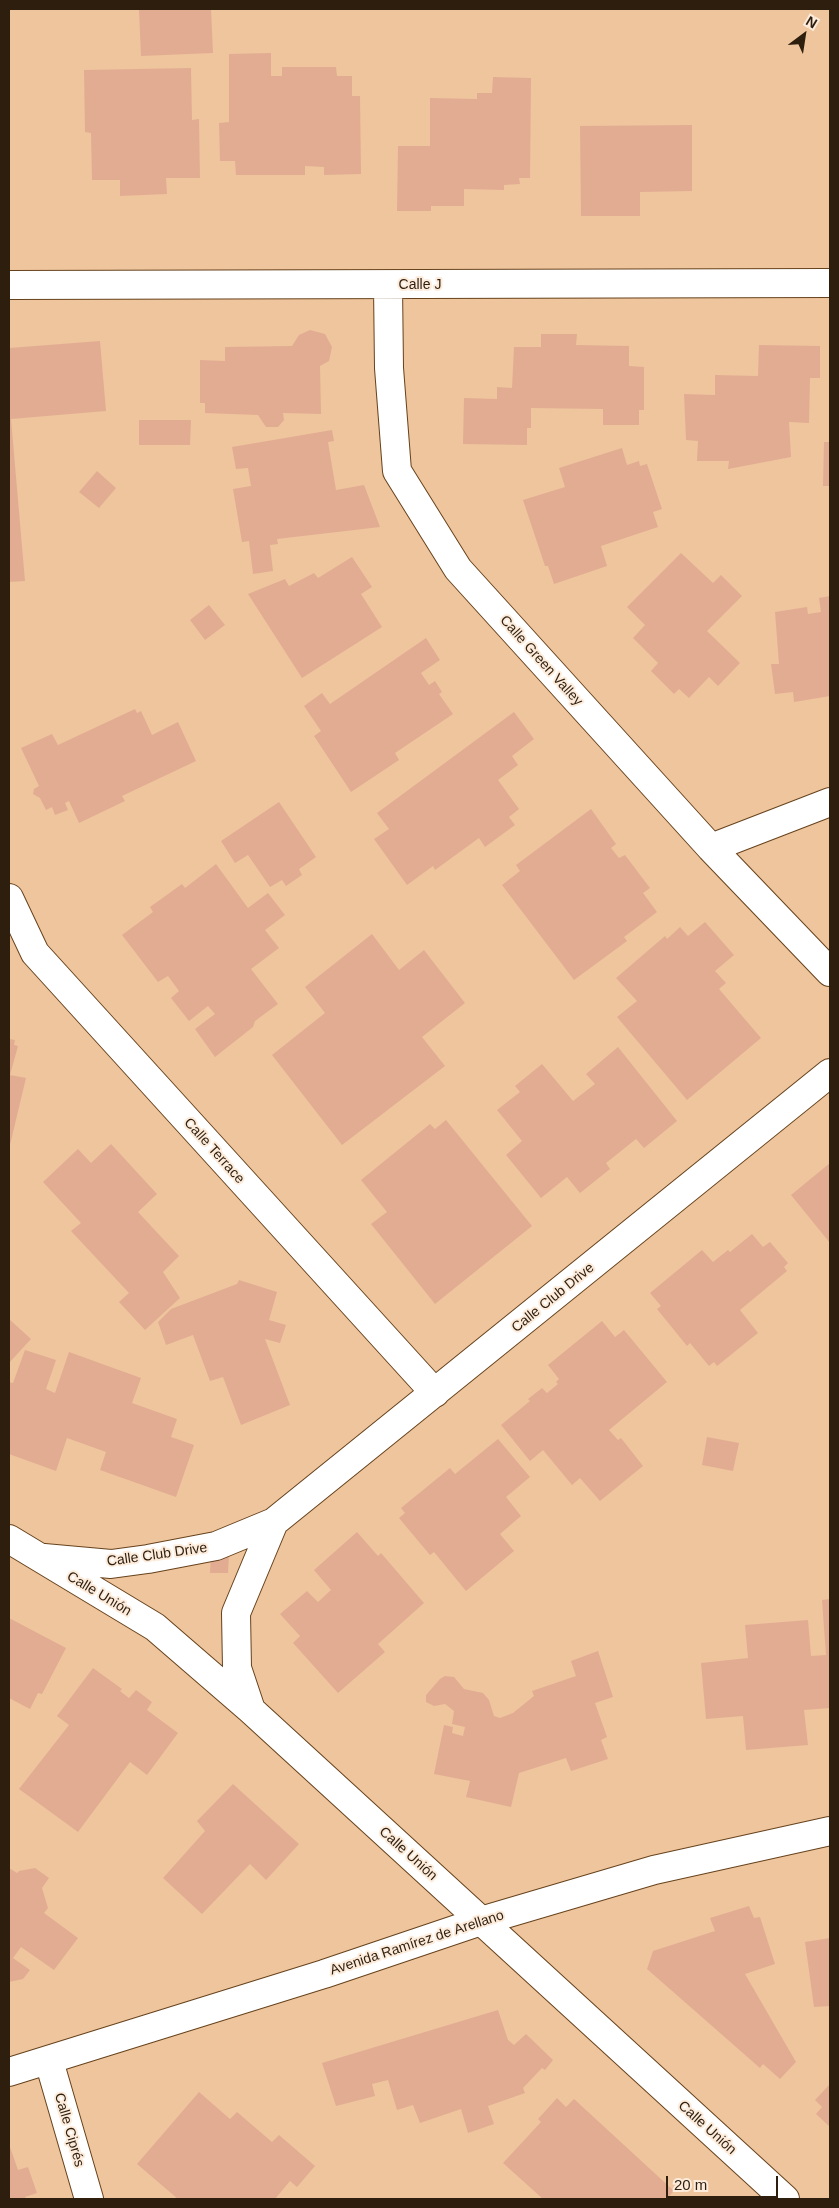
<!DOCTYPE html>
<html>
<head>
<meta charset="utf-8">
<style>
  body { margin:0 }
  #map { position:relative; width:839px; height:2208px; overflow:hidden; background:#efc59d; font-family:Helvetica,sans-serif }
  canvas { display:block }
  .frame { position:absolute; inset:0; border:10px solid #2e1e0e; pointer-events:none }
  .north { position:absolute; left:779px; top:10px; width:50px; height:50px; -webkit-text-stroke:4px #fdecdb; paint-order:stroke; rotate:31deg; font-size:14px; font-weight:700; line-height:20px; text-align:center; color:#2e1e0e }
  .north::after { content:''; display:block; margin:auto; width:18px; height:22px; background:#2e1e0e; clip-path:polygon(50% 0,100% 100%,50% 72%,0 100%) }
  .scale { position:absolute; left:666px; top:2176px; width:112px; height:22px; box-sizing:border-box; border:2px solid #2e1e0e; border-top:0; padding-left:6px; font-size:15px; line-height:18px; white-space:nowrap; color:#2e1e0e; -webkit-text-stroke:4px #fdecdb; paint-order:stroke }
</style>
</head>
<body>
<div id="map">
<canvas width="839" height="2208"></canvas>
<div class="frame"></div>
<div class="north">N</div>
<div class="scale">20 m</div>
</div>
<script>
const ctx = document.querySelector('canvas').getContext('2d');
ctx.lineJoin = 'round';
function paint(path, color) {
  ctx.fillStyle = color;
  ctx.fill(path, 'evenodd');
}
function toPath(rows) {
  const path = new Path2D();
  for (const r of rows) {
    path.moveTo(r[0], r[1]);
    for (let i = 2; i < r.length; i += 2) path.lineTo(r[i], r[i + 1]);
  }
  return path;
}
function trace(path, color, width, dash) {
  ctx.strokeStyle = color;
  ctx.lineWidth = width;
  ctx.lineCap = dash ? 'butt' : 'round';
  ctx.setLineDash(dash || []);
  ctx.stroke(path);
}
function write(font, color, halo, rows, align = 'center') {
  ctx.font = font + ' Helvetica,sans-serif';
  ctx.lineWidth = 4;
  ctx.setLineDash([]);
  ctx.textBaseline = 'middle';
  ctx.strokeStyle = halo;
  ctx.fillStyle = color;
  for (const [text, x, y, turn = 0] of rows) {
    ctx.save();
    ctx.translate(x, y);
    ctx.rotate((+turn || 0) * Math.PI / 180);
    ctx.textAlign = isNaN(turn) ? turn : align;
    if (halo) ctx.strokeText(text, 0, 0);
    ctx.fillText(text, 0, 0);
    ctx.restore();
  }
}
const building = toPath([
  [170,9,211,9,213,53,141,56,139,10],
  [271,53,271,76,282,76,282,67,336,67,337,76,352,76,352,96,360,96,361,174,324,175,324,167,305,166,305,175,236,175,235,161,220,161,219,123,229,122,229,54],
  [191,68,192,120,199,119,200,178,166,178,167,194,120,196,120,180,92,180,91,133,85,132,84,70],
  [493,77,531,78,530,178,519,178,520,184,504,185,504,190,464,189,464,206,431,206,431,211,397,211,398,146,430,146,430,98,477,99,477,93,492,93],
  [692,125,692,191,640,192,640,216,581,216,580,126],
  [310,330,325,334,332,347,329,361,320,366,321,414,283,413,284,420,278,427,266,427,258,415,205,413,205,403,200,403,200,360,225,361,225,347,292,346,299,335],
  [541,334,577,334,576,345,629,346,629,366,644,367,644,410,639,410,639,425,603,425,603,409,531,408,531,428,527,428,527,445,463,444,464,398,497,399,497,387,512,388,514,347,541,347],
  [100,341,106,411,11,419,25,581,9,582,9,348],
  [759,345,820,346,820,378,810,378,809,423,789,422,791,457,728,469,729,461,697,461,698,441,686,440,684,394,715,395,715,375,758,376],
  [139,420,191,420,190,445,139,445],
  [332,430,334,441,328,442,336,490,364,485,380,527,277,539,278,544,270,545,273,571,253,574,249,541,242,542,233,489,251,486,248,468,236,469,232,447],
  [824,442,830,442,830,486,823,486],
  [622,448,627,465,639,461,640,466,647,464,662,509,653,512,658,527,601,546,607,566,554,584,548,566,545,566,523,500,565,487,559,468],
  [97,471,116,488,99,508,79,492],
  [681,553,713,583,721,575,742,596,707,631,740,663,718,686,709,677,689,698,679,689,674,694,651,671,658,663,633,638,645,625,627,607],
  [352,557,372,587,361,594,382,627,302,678,248,594,285,579,289,586,314,573,318,578],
  [830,596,830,696,794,702,793,692,775,694,771,664,779,664,775,612,807,607,808,614,821,612,819,598],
  [209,605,225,625,205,640,190,620],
  [426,638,440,660,421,673,429,685,435,681,442,692,439,694,453,714,395,753,399,760,351,792,314,736,321,731,304,706,322,693,330,704],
  [135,709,137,713,141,711,152,735,178,722,196,761,122,796,125,801,79,823,69,801,65,803,68,810,55,815,52,807,46,810,40,798,33,794,34,789,39,786,21,748,52,734,58,745],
  [514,712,534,739,512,756,518,765,498,780,519,809,509,817,515,825,485,847,479,838,435,870,433,866,407,885,374,839,389,829,377,813],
  [279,802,316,857,299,869,302,875,286,886,282,880,270,887,248,855,235,863,221,841],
  [591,809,616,844,611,848,619,858,625,855,650,888,643,893,657,912,624,937,627,941,574,980,502,885,520,871,516,865],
  [216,864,248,908,268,893,285,915,265,930,279,948,251,969,278,1004,255,1021,253,1027,215,1057,195,1029,215,1014,208,1006,189,1021,171,998,179,991,168,976,158,982,122,935,153,912,150,907,182,884,185,888],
  [705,922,734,955,715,971,726,983,719,989,761,1038,687,1100,617,1017,637,1001,616,978,665,936,667,939,680,927,688,936],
  [372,934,399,970,424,950,465,1003,422,1037,445,1066,342,1145,272,1055,325,1013,305,987],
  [9,1039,15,1040,14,1045,18,1046,10,1075,26,1078,9,1149],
  [618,1047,677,1121,644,1148,636,1139,606,1163,610,1169,580,1193,567,1177,541,1198,506,1155,522,1141,497,1110,520,1092,515,1086,542,1064,573,1101,595,1084,586,1074],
  [446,1120,532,1226,435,1304,371,1224,387,1212,361,1180,430,1124,435,1129],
  [111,1144,157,1194,138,1212,179,1256,163,1272,180,1298,145,1330,119,1302,129,1293,71,1231,81,1223,43,1182,78,1149,91,1163],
  [830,1163,830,1243,791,1195],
  [752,1234,763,1247,770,1242,788,1263,784,1267,787,1271,740,1310,758,1333,717,1366,714,1362,709,1366,690,1343,687,1346,657,1309,661,1306,650,1293,702,1250,713,1262,728,1250,730,1252],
  [239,1280,277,1292,269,1320,286,1325,280,1343,265,1339,290,1405,241,1425,223,1377,210,1381,193,1335,166,1345,158,1322,171,1309,237,1284],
  [9,1319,31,1339,9,1363],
  [602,1321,615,1337,624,1330,667,1382,609,1430,618,1440,621,1438,643,1466,600,1501,580,1478,572,1485,543,1450,530,1461,501,1425,530,1401,528,1399,542,1388,547,1393,558,1384,556,1382,559,1379,548,1365],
  [25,1350,56,1360,46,1389,55,1393,69,1352,141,1378,132,1403,177,1419,171,1437,194,1445,176,1497,100,1470,106,1452,67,1438,56,1471,9,1454,9,1382,13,1383],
  [707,1437,739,1443,733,1471,702,1465],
  [498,1439,530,1477,506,1497,521,1516,500,1534,514,1551,466,1591,434,1552,430,1555,399,1518,405,1513,401,1508,450,1468,455,1474],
  [357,1532,378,1556,381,1553,424,1603,378,1644,385,1652,338,1693,293,1643,300,1636,280,1614,307,1591,318,1602,331,1590,314,1570],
  [211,1554,229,1555,228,1573,210,1573],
  [830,1599,830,1708,804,1710,808,1745,746,1750,743,1716,706,1719,701,1663,748,1658,745,1625,808,1620,811,1656,826,1655,822,1600],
  [9,1618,66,1648,42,1694,38,1693,30,1709,9,1698],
  [598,1651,613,1697,595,1703,607,1737,601,1740,608,1759,571,1771,566,1758,519,1773,511,1807,466,1797,470,1781,434,1774,444,1725,453,1727,452,1733,463,1736,465,1727,452,1724,454,1711,445,1704,434,1706,426,1702,426,1695,440,1679,445,1676,454,1677,464,1689,483,1693,489,1700,494,1716,500,1718,513,1713,534,1696,532,1691,576,1676,571,1661],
  [93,1668,122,1689,120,1691,129,1698,136,1690,152,1702,147,1710,178,1733,147,1775,130,1762,78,1832,19,1789,69,1725,57,1716],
  [233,1784,299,1844,266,1880,250,1864,202,1914,163,1878,205,1831,197,1821],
  [9,1868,17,1873,19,1871,35,1868,49,1878,42,1888,48,1908,44,1913,78,1938,54,1970,21,1947,13,1958,30,1970,23,1979,9,1982],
  [749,1906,754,1918,760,1917,775,1964,745,1974,796,2062,780,2079,763,2064,760,2068,647,1969,653,1951,715,1931,710,1918],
  [830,1938,830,2006,814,2007,805,1942],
  [498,2010,508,2040,514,2045,526,2034,553,2060,545,2070,542,2068,523,2088,525,2093,488,2106,494,2124,468,2133,461,2109,420,2123,413,2105,397,2110,388,2080,372,2084,375,2096,336,2106,322,2063],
  [830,2084,830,2127,816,2114,822,2107,815,2100],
  [199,2092,230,2119,237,2112,272,2142,279,2135,315,2166,297,2187,290,2181,275,2199,178,2199,137,2164],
  [557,2098,566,2107,574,2099,674,2191,666,2199,543,2199,503,2163,541,2122,538,2119],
  [10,2147,18,2170,28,2167,37,2193,25,2197,26,2199,9,2199]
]);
const minor = toPath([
  [9,285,830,283],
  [388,286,389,368,397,471,458,569,711,848,830,972],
  [711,848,830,802],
  [9,898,35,953,435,1393],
  [9,1539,155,1627,251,1710,785,2199],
  [44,1558,111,1564,148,1559,216,1546,274,1522,830,1073],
  [251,1710,237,1668,236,1613,274,1522],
  [49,2061,89,2199]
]);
const tertiary = toPath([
  [9,2072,324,1974,481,1921,654,1870,830,1831]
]);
const streetNames = [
  ["Calle J",420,285],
  ["Calle Green Valley",541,661,48],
  ["Calle Terrace",214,1151,48],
  ["Calle Club Drive",553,1298,-39],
  ["Calle Club Drive",157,1555,-8],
  ["Calle Unión",99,1594,31],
  ["Calle Unión",408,1854,42],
  ["Avenida Ramírez de Arellano",417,1943,-18],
  ["Calle Unión",707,2128,42],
  ["Calle Ciprés",69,2130,74]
];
paint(building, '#e2ac93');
trace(minor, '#66421c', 30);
trace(tertiary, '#66421c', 30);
trace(minor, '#fff', 28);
trace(tertiary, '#fff', 28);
write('14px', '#2e1e0e', '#fdecdb', streetNames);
</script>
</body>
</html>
